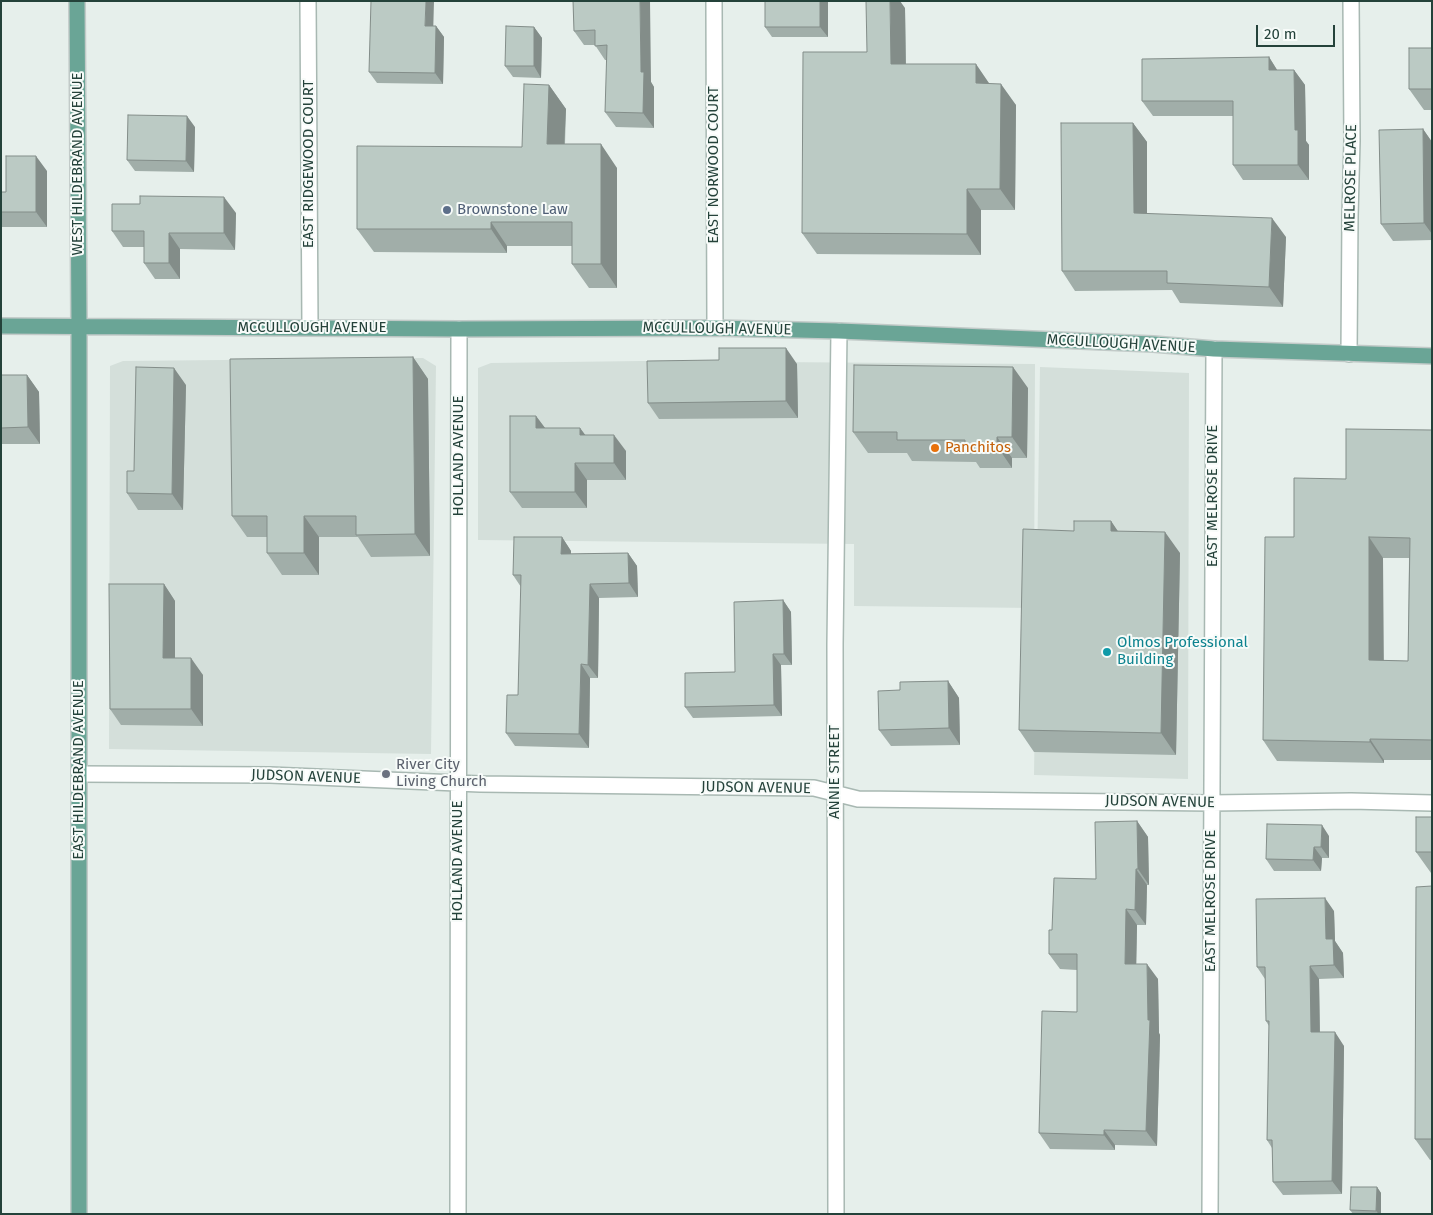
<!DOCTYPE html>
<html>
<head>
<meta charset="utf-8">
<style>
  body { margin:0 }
  #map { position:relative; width:1433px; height:1215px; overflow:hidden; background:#e6efeb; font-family:"Fira Sans",sans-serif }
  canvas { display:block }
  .frame { position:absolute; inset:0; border:2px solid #24423a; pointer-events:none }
  .scale { position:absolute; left:1256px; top:25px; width:79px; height:22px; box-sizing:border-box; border:2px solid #24423a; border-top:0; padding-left:6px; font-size:15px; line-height:18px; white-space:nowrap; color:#24423a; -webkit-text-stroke:4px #f7fbf9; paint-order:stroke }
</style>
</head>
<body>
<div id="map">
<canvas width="1433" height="1215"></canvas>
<div class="frame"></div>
<div class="scale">20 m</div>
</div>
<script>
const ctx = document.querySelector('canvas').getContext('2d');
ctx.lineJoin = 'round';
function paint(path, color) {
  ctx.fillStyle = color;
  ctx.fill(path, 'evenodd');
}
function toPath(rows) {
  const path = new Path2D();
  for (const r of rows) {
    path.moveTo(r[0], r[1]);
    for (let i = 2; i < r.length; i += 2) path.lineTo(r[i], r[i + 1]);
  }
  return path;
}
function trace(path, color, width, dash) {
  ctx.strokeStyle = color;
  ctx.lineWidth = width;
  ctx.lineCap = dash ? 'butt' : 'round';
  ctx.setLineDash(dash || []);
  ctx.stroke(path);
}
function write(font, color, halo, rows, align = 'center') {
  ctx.font = font + ' "Fira Sans",sans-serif';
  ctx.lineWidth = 4;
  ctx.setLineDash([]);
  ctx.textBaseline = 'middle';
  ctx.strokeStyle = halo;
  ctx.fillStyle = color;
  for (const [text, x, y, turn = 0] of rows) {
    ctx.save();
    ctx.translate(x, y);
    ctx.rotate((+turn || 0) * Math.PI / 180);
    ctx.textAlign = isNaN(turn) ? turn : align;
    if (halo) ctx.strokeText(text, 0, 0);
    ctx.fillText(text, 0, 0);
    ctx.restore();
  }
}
const built = toPath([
  [423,358,436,366,431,754,109,749,110,366,123,361],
  [641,361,1035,364,1034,608,854,606,854,544,478,540,478,368,491,363],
  [1040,367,1189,373,1188,779,1034,775]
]);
const minor = toPath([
  [308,1,310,327],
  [714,1,715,328],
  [1349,354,1350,216,1352,141,1351,1],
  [79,774,270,775,480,784,814,788,858,799,1212,803,1351,801,1432,803],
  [458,1214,459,329],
  [836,1214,835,644,839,331],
  [1210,1214,1214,349]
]);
const major = toPath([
  [77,1,79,327,79,1214],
  [1,326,459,329,715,328,839,331,1153,344,1214,349,1432,356]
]);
const wall = toPath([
  [573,1,651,82,654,87,654,128,616,127,605,112,607,60,605,60,595,45,584,45,574,31],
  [828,1,828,37,772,37,765,27],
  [905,8,906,64,989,83,1016,105,1015,210,981,210,981,255,817,254,802,233,867,52],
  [433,26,436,26,444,37,443,84,377,83,369,72],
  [534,27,542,38,541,78,513,77,505,66],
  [1432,48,1432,110,1424,110,1409,89],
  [1269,57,1277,70,1294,70,1305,85,1306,141,1309,145,1309,180,1243,180,1233,165,1233,116,1153,116,1142,101],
  [549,85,566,109,565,144,617,168,617,288,589,288,572,264,572,246,507,246,507,253,374,252,357,229,522,147],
  [1133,123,1147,142,1147,214,1286,237,1283,307,1180,303,1172,290,1075,291,1062,271],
  [195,127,194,172,135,171,127,160],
  [1423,129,1432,142,1432,240,1393,241,1381,224],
  [47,171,47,227,1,227,1,192,6,192],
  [236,213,235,250,180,249,180,279,155,279,144,263,144,247,123,247,112,231],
  [413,357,428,379,430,556,371,557,358,537,319,537,319,575,282,575,267,553,267,537,247,537,232,516],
  [797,364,798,418,659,419,648,403],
  [1,375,27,375,39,392,40,444,1,444],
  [186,385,183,510,138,510,127,493],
  [1028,388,1027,458,1012,458,1012,468,980,468,976,462,912,461,907,453,868,453,853,432],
  [536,416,545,428,580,428,585,435,626,451,626,480,587,480,587,508,522,508,510,492],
  [1432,430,1432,760,1384,760,1384,763,1277,761,1263,740,1294,537,1346,479],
  [1383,558,1409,558,1408,661,1383,660],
  [1111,521,1117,531,1180,553,1176,755,1034,752,1019,730,1074,531],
  [562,537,571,551,571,554,628,553,637,566,638,597,599,598,598,678,590,678,589,748,515,746,506,733,518,695,521,587,513,575],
  [164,584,175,601,175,658,203,675,203,726,121,725,110,709],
  [783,600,791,612,792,665,781,665,782,716,693,718,685,707,735,672],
  [948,681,959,698,960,745,891,746,879,730,900,690],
  [1432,817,1432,873,1431,873,1416,852],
  [1137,821,1148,837,1149,885,1147,885,1146,925,1137,925,1136,964,1158,979,1159,1033,1160,1035,1157,1146,1115,1145,1115,1150,1050,1149,1039,1133,1077,1012,1077,970,1060,969,1049,954,1052,930,1096,879],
  [1329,836,1329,858,1322,858,1321,871,1274,871,1266,859],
  [1432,886,1432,1160,1430,1160,1415,1139],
  [1334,911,1335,941,1343,953,1344,978,1319,979,1320,1032,1344,1046,1342,1194,1283,1195,1273,1182,1272,1148,1267,1140,1269,1026,1266,1021,1265,979,1257,967],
  [1377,1187,1381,1193,1381,1214,1353,1214,1350,1210]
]);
const shadedWall = toPath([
  [426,1,434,1,433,37,425,26],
  [640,1,650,1,651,82,654,87,654,128,643,113,641,72],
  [820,1,828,1,828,37,820,27],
  [890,1,900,1,905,8,906,85,891,64],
  [436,26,444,37,443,84,435,73],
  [534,27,542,38,541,78,534,66],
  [1269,57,1279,73,1269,70],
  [976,64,991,86,976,83],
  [1294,70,1305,85,1306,141,1309,145,1309,180,1298,165,1295,130],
  [1001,84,1016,105,1015,210,1000,189],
  [549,85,566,109,563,168,547,144],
  [187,116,195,127,194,172,186,161],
  [1133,123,1147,142,1147,233,1134,213],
  [1423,129,1432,142,1432,234,1424,223],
  [601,144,617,168,617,288,601,264],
  [36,156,47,171,47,227,36,212],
  [967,189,981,210,981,255,967,234],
  [224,197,236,213,235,250,224,233],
  [1272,218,1286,237,1283,307,1269,287],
  [491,222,507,246,507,253,491,229],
  [169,233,180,249,180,279,169,263],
  [786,348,797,364,798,418,786,401],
  [413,357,428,379,430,556,415,534],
  [1013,367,1028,388,1027,458,1012,437],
  [174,368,186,385,183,510,172,494],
  [27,375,39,392,40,444,28,427],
  [536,416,548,432,536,428],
  [580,428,592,444,580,435],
  [614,435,626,451,626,480,614,463],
  [997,437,1012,458,1012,468,997,446],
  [575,463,587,480,587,508,575,492],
  [304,516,319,537,319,575,304,553],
  [1111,521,1126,543,1111,531],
  [1165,532,1180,553,1176,755,1161,733],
  [562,537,571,551,571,567,561,554],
  [1369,537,1383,558,1384,680,1369,660],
  [628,553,637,566,638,597,629,583],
  [164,584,175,601,175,675,163,658],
  [590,584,599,598,598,678,588,665],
  [783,600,791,612,792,665,784,654],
  [773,654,781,665,782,716,774,705],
  [191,658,203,675,203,726,191,709],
  [581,664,590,678,589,748,579,734],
  [948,681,959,698,960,745,949,728],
  [1370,739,1384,760,1384,763,1370,742],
  [1137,821,1148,837,1149,885,1138,869],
  [1322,825,1329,836,1329,858,1321,847],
  [1314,847,1322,858,1321,871,1313,860],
  [1136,869,1147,885,1146,925,1135,910],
  [1325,898,1334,911,1335,941,1343,953,1344,978,1334,965,1326,939],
  [1126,909,1137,925,1136,980,1125,964],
  [1147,964,1158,979,1159,1033,1160,1035,1157,1146,1146,1131,1148,1020],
  [1310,966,1319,979,1320,1045,1311,1032],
  [1335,1032,1344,1046,1342,1194,1332,1181],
  [1104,1130,1115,1145,1115,1150,1104,1135],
  [1377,1187,1381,1193,1381,1214,1379,1214,1376,1211]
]);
const building = toPath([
  [371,1,426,1,425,26,436,26,435,73,369,72,371,1],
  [573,1,640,1,641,72,644,72,643,113,605,112,607,45,595,46,595,30,574,31,573,1],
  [765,1,820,1,820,27,765,27,765,1],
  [866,1,890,1,891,64,976,64,976,83,1001,84,1000,189,967,189,967,234,802,233,803,52,867,52,866,1],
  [506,26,534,27,534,66,505,66,506,26],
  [1409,48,1432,48,1432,89,1409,89,1409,48],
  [1269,57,1269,70,1294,70,1295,130,1298,130,1298,165,1233,165,1233,101,1142,101,1142,59,1269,57],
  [524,84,549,85,547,144,601,144,601,264,572,264,572,222,491,222,491,229,357,229,357,146,522,147,524,84],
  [128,115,187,116,186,161,127,160,128,115],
  [1061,123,1133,123,1134,213,1272,218,1269,287,1167,283,1167,271,1062,271,1061,123],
  [1423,129,1424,223,1381,224,1379,130,1423,129],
  [6,156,36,156,36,212,1,212,1,192,6,192,6,156],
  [140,196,224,197,224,233,169,233,169,263,144,263,144,231,112,231,112,204,140,204,140,196],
  [719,348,786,348,786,401,648,403,647,361,719,360,719,348],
  [413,357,415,534,356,535,356,516,304,516,304,553,267,553,267,516,232,516,230,359,413,357],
  [854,365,1013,367,1012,437,997,437,997,446,965,446,965,440,897,440,897,432,853,432,854,365],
  [136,367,174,368,172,494,127,493,127,471,134,471,136,367],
  [1,375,27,375,28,427,1,428,1,375],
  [510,416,536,416,536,428,580,428,580,435,614,435,614,463,575,463,575,492,510,492,510,416],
  [1346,429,1432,430,1432,740,1370,739,1370,742,1263,740,1265,537,1294,537,1294,478,1346,479,1346,429],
  [1369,537,1410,538,1408,661,1369,660,1369,537],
  [1074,521,1111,521,1111,531,1165,532,1161,733,1019,730,1023,529,1074,531,1074,521],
  [514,537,562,537,561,554,628,553,629,583,590,584,588,665,581,664,579,734,506,733,507,695,518,695,521,575,513,575,514,537],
  [109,584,164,584,163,658,191,658,191,709,110,709,109,584],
  [783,600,784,654,773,654,774,705,685,707,685,673,735,672,734,602,783,600],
  [948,681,949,728,879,730,878,691,900,690,900,682,948,681],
  [1416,817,1432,817,1432,852,1416,852,1416,817],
  [1137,821,1138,869,1136,869,1135,910,1126,909,1125,964,1147,964,1148,1020,1150,1020,1146,1131,1104,1130,1104,1135,1039,1133,1042,1011,1077,1012,1077,954,1049,954,1049,930,1052,930,1054,878,1096,879,1095,822,1137,821],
  [1267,824,1322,825,1321,847,1314,847,1313,860,1266,859,1267,824],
  [1432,886,1432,1139,1415,1139,1416,887,1432,886],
  [1325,898,1326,939,1333,939,1334,965,1310,966,1311,1032,1335,1032,1332,1181,1273,1182,1272,1140,1267,1140,1269,1021,1266,1021,1265,967,1257,967,1256,899,1325,898],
  [1351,1187,1377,1187,1376,1211,1350,1210,1351,1187]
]);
const markers = [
  [447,210,5,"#5c6f8a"],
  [935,448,5,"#e8710a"],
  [1107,652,5,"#0f9aa8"],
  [386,774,5,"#6b7280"]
];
const streetNames = [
  ["WEST HILDEBRAND AVENUE",78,164,-90],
  ["EAST RIDGEWOOD COURT",309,164,-90],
  ["EAST NORWOOD COURT",714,165,-90],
  ["MELROSE PLACE",1351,178,-89],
  ["MCCULLOUGH AVENUE",312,328],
  ["MCCULLOUGH AVENUE",717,329,1],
  ["MCCULLOUGH AVENUE",1121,344,3],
  ["HOLLAND AVENUE",459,456,-90],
  ["EAST MELROSE DRIVE",1213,496,-90],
  ["EAST HILDEBRAND AVENUE",79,770,-90],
  ["ANNIE STREET",835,772,-90],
  ["JUDSON AVENUE",306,777,2],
  ["JUDSON AVENUE",756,788,1],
  ["JUDSON AVENUE",1160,802,1],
  ["HOLLAND AVENUE",458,861,-90],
  ["EAST MELROSE DRIVE",1211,901,-90]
];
const serviceNames = [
  ["Brownstone Law",457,210]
];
const foodNames = [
  ["Panchitos",945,448]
];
const cultureNames = [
  ["Olmos Professional",1117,643],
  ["Building",1117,660]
];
const worshipNames = [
  ["River City",396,765],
  ["Living Church",396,782]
];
paint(built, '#d4dfda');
trace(minor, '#a8b8b2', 18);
trace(major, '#c2cac8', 18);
trace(minor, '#fff', 15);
trace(major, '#6aa596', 15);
paint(wall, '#a1aea9');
paint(shadedWall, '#838d89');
paint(building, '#bbcac4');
trace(building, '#838d89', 1);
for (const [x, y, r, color] of markers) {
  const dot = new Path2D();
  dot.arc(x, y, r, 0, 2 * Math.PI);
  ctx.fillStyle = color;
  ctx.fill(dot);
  trace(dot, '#f7fbf9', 2);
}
write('15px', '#24423a', '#f7fbf9', streetNames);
write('15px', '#4e5e75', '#f7fbf9', serviceNames, 'left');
write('15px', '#c56008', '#f7fbf9', foodNames, 'left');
write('15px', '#0d838f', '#f7fbf9', cultureNames, 'left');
write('15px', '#5b616d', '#f7fbf9', worshipNames, 'left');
</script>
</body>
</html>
